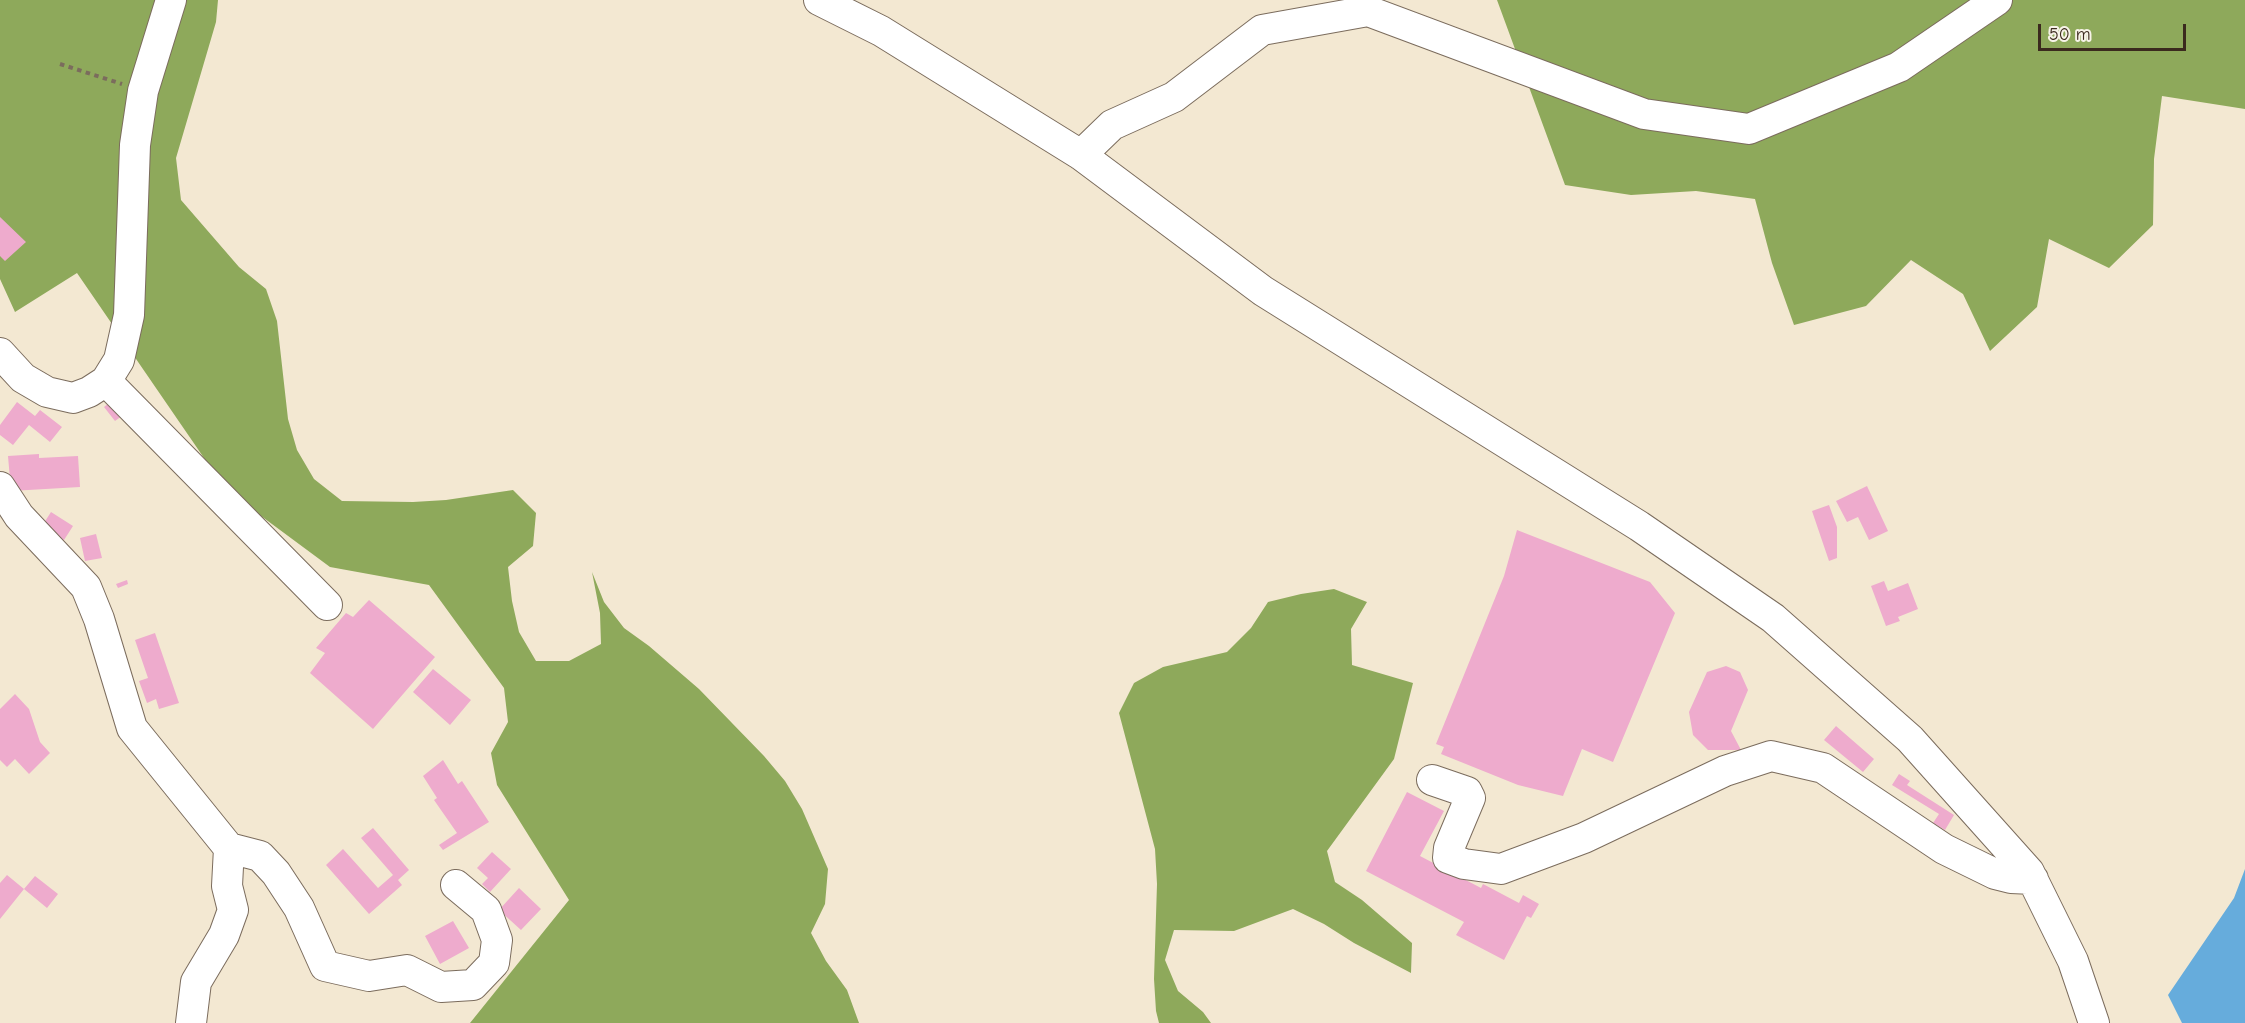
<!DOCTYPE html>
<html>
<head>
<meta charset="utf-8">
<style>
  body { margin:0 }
  #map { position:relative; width:2245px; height:1023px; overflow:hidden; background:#f3e8d2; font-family:"Comic Neue",sans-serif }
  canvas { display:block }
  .scale { position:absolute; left:2038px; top:24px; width:148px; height:27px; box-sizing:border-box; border:3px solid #3b2a1e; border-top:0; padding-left:8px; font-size:18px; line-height:21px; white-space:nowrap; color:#3b2a1e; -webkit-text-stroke:4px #f7f3e8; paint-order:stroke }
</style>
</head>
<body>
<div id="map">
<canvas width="2245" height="1023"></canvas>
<div class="scale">50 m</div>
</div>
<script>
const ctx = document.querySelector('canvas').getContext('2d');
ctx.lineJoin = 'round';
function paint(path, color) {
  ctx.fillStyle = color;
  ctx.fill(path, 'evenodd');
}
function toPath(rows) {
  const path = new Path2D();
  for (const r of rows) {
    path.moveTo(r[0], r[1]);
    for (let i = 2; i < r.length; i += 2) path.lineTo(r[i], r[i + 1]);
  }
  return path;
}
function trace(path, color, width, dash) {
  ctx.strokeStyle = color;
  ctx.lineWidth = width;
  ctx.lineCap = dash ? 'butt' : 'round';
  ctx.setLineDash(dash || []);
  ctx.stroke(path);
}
const forest = toPath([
  [0,0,218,0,216,22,176,158,181,200,239,267,266,289,277,321,288,419,297,450,314,479,342,501,413,502,446,500,513,490,536,513,533,546,508,567,512,601,519,632,536,661,569,661,601,644,600,613,592,572,604,602,624,628,649,646,699,689,764,756,785,781,802,809,828,869,825,904,811,933,826,961,847,990,859,1023,470,1023,569,900,497,785,491,753,508,722,504,688,429,585,330,567,226,490,77,273,15,312,0,279],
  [1497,0,2245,0,2245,109,2162,96,2154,159,2153,225,2109,268,2049,239,2037,307,1990,351,1963,294,1911,260,1866,306,1794,325,1772,263,1755,199,1696,191,1631,195,1565,185],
  [1334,589,1367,602,1351,629,1352,665,1413,683,1394,759,1327,851,1335,882,1362,900,1412,943,1411,973,1354,943,1324,924,1293,909,1234,931,1174,930,1165,960,1178,991,1203,1012,1211,1023,1159,1023,1156,1011,1154,979,1157,884,1155,849,1119,713,1134,683,1163,667,1227,652,1251,628,1268,602,1301,594]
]);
const water = toPath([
  [2245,869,2245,1023,2182,1023,2168,995,2234,898]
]);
const building = toPath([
  [0,217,26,242,5,261,0,256],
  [114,399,126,413,115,421,104,407],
  [17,402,35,416,40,410,62,427,50,442,29,425,13,445,0,435,0,425],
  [39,454,39,458,78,456,80,487,11,491,8,456],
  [1867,486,1888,531,1869,540,1858,517,1847,522,1836,501],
  [1829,505,1837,527,1837,558,1829,561,1812,511],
  [51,512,73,526,64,540,42,526],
  [1517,530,1650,582,1675,613,1613,762,1582,749,1563,796,1518,785,1441,754,1444,747,1436,744,1504,576],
  [96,534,102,558,85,561,80,538],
  [127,580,128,584,118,588,116,584],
  [1884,581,1888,591,1908,583,1918,609,1898,617,1900,621,1886,626,1871,586],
  [369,600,435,657,373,729,310,673,325,653,316,648,346,613,353,617],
  [155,633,179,703,159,709,156,699,147,703,139,681,148,678,135,640],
  [1726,666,1740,672,1748,690,1731,731,1741,750,1708,750,1693,735,1689,712,1707,672],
  [433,669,471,700,450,725,413,692],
  [15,694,29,709,40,742,50,753,29,774,15,759,7,767,0,760,0,709],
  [1836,726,1874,759,1863,772,1824,740],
  [443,760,458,784,462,781,489,822,443,850,439,845,457,833,434,800,437,798,423,776],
  [1899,774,1910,781,1907,785,1954,815,1945,830,1933,823,1939,814,1892,785],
  [1407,792,1444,811,1420,856,1481,888,1483,884,1519,903,1523,895,1539,904,1531,918,1527,916,1504,960,1456,935,1464,922,1366,871],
  [373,828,409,870,398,880,402,885,369,914,326,865,343,849,378,888,393,875,361,838],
  [492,852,511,869,490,892,482,884,488,878,477,868],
  [7,875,24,889,0,919,0,883],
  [35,876,58,894,47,908,24,889],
  [519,888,541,909,521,930,499,910],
  [453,921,469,948,440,964,425,936]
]);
const path = toPath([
  [60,64,122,84]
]);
const minor = toPath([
  [819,0,881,31,1081,155,1263,291,1639,526,1773,618,1910,739,2029,872,2073,961,2094,1023],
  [1081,155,1112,125,1174,97,1262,30,1368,11,1644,114,1749,129,1899,67,1997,0],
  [0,353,23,378,47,392,73,398,89,392,106,381,119,360,129,315,135,145,143,91,171,0],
  [106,381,327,605],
  [0,487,19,516,86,587,99,619,132,728,229,848,260,856,276,873,299,908,325,966,369,976,407,970,441,987,473,985,494,963,497,940,486,910,456,885],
  [1432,780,1467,792,1470,798,1449,848,1448,858,1464,864,1501,869,1584,838,1725,771,1771,756,1823,768,1944,849,1995,874,2011,878,2033,879],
  [191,1023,196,982,224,935,233,910,227,886,229,848]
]);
paint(forest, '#8ea95b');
paint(water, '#66acdc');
paint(building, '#eeabcd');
trace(minor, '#7b6c5d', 32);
trace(path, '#7b6c5d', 4, [4.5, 4.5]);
trace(minor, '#fff', 30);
</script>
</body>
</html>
